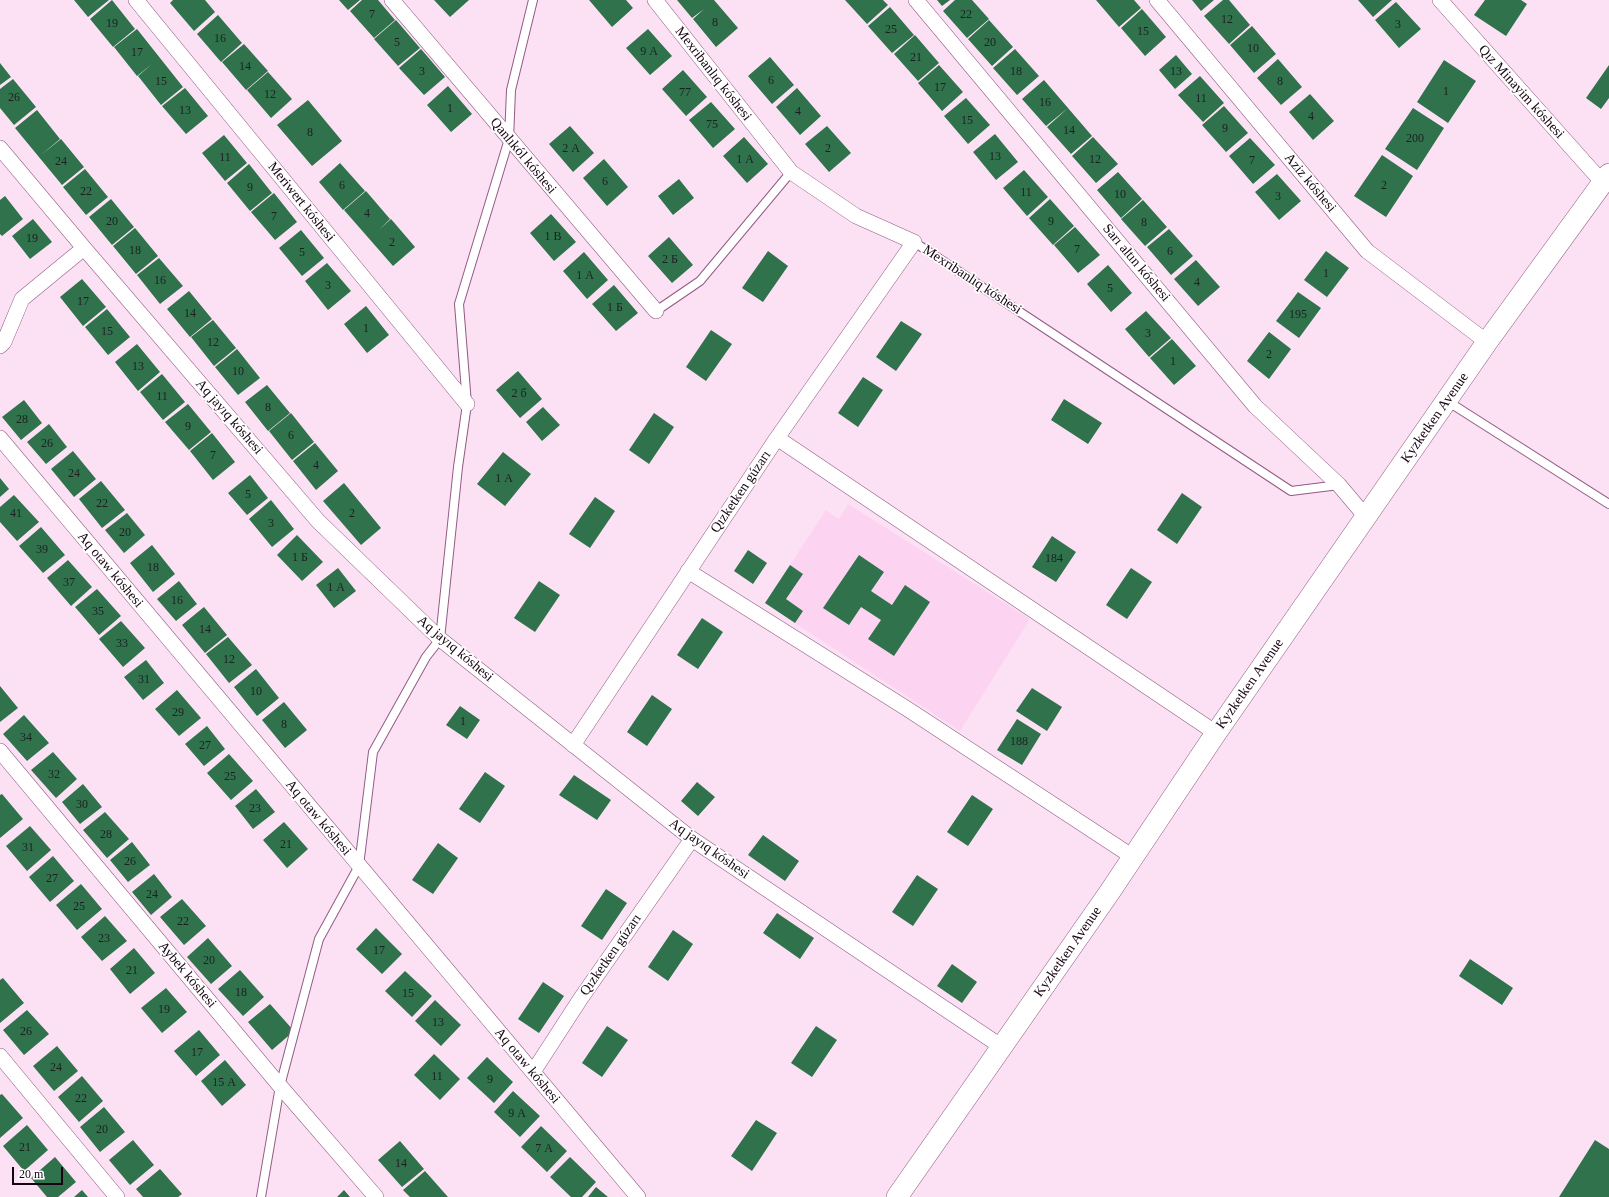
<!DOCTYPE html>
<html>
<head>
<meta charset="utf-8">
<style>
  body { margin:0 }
  #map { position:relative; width:1609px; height:1197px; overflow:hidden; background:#fbe1f3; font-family:"Times New Roman",serif }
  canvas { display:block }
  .scale { position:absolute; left:12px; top:1167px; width:51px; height:18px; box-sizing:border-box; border:2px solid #170413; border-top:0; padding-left:5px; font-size:12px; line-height:14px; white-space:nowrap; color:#170413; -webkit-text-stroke:3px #fff; paint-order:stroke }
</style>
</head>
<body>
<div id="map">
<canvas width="1609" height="1197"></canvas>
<div class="scale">20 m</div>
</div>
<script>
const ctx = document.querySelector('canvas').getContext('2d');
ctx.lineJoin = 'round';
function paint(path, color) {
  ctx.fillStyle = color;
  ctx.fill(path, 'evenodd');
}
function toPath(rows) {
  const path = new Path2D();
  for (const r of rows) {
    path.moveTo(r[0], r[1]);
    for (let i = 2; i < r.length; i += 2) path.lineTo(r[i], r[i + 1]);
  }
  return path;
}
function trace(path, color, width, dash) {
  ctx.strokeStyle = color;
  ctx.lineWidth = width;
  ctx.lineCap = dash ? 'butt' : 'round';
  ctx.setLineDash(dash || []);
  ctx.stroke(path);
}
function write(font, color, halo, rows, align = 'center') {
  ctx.font = font + ' "Times New Roman",serif';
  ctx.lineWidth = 3.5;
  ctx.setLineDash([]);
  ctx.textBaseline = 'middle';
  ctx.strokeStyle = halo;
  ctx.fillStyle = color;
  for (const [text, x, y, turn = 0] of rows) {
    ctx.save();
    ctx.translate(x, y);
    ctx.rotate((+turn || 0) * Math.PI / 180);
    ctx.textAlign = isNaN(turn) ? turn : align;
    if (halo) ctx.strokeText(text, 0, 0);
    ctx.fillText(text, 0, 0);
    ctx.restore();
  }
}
const built = toPath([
  [848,504,1030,619,960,731,795,623,803,611,786,599,803,574,790,565,826,510,839,519]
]);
const building = toPath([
  [74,0,109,0,88,17],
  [112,0,135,29,113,47,90,19],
  [173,0,205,0,215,12,194,31,170,3],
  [339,0,360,0,348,10],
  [362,0,378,0,395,20,374,38,350,11],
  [434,0,469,0,450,17],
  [589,0,626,0,633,8,612,27],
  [677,0,714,0,738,28,716,47,693,19,704,9,692,18],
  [845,0,883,0,888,5,867,24],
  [937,0,950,0,942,6],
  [955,0,972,0,989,19,967,38,943,11],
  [1096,0,1134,0,1141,8,1119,27],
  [1192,0,1214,0,1201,11],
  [1223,0,1229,0,1250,25,1229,44,1204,16],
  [1358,0,1392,0,1373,17],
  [1485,0,1521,0,1527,4,1506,36,1474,15],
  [1396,2,1421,29,1399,48,1375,20],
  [890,7,914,35,892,53,868,26],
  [1142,9,1166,37,1145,56,1121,28],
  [218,15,242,43,221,62,197,34],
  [396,20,420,48,398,66,374,39],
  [989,20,1013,47,992,66,968,39],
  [1252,26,1276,54,1254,73,1230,45],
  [137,29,183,87,161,105,138,76,152,64,137,76,114,47],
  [648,29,672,56,650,75,626,48],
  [915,35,939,63,918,81,894,54],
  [244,44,268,71,246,90,222,62],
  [421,49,445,77,424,95,399,68],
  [1015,49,1039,76,1017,95,993,68],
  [1176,55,1192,74,1175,89,1159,70],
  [770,57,794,85,772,104,748,76],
  [1278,59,1302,87,1281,105,1257,78],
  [1444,60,1476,81,1448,123,1417,102],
  [0,63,11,77,0,85],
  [939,65,963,92,942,111,918,83],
  [1609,65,1609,98,1601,109,1586,98],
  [683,70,707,97,686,116,662,89],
  [268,72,292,99,271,118,247,90],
  [1200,76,1224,103,1203,122,1178,95],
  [13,79,36,107,14,125,0,108,0,89],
  [1044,80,1068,108,1046,126,1022,99],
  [448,86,472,114,451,132,427,105],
  [185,88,208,116,186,134,162,106],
  [797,88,821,116,800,135,776,107],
  [1310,94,1334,121,1313,140,1289,112],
  [966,98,990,125,968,144,944,116],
  [308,100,342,141,312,166,277,125],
  [711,102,735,129,713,148,689,120],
  [1224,106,1248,133,1226,152,1202,125],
  [1068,108,1092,136,1071,154,1047,127],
  [1413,108,1444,128,1417,170,1385,149],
  [37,110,60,139,41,155,61,139,84,167,62,185,15,128],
  [570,126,594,153,573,172,549,144],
  [827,126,851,153,829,172,805,144],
  [995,134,1018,162,996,180,973,152],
  [224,135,247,163,225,181,202,153],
  [744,137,768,164,747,183,723,156],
  [1093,137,1118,164,1096,183,1072,156],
  [1250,138,1275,165,1253,184,1229,156],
  [1382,155,1413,176,1386,217,1354,196],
  [604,159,628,187,607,206,583,178],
  [340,163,365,191,343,210,319,182],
  [249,164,272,193,250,211,227,183],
  [85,169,108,197,86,215,63,187],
  [1024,170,1048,197,1027,216,1003,188],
  [1118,172,1142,199,1121,218,1097,190],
  [1277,174,1301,201,1279,220,1255,192],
  [679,179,694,198,673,215,658,196],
  [366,191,390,219,379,230,391,219,415,247,393,266,344,210],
  [274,193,297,222,275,240,251,212],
  [5,196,23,219,2,236,0,234,0,200],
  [111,199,134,227,112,245,89,217],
  [1050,199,1074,226,1053,245,1029,218],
  [1143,200,1167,227,1145,246,1121,219],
  [551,214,576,242,554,261,530,233],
  [33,219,52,242,30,259,12,236],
  [1075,227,1100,255,1078,273,1054,245],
  [135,228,158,256,136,274,113,246],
  [1169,229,1193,256,1171,275,1147,247],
  [301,230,324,258,302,276,279,248],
  [669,237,693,265,672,283,648,256],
  [768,251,788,266,763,302,742,288],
  [1326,251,1349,268,1327,297,1304,280],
  [584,252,608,280,587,299,563,271],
  [159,258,183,286,160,304,137,275],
  [1196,260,1220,287,1198,306,1174,279],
  [327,263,351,291,328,310,305,281],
  [1108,265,1132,293,1111,312,1087,284],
  [82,279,106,307,83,326,60,297],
  [614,285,638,313,616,331,592,304],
  [189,291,212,319,190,337,167,309],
  [1298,292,1321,308,1299,338,1276,321],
  [366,306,389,335,367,353,344,324],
  [107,309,130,337,108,355,85,327],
  [1146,311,1171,338,1149,357,1125,329],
  [213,320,236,348,214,366,191,337],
  [901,321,922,334,896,371,876,357],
  [711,330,732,344,706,381,686,367],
  [1269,332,1291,349,1269,379,1247,361],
  [1172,339,1196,366,1174,385,1150,358],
  [137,344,160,372,138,391,115,362],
  [237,349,260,378,238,395,215,367],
  [518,371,542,399,520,418,496,390],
  [162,374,185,402,163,420,140,392],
  [863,377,883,390,858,427,838,413],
  [267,385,290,413,268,431,245,402],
  [1064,399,1102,423,1088,444,1051,420],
  [24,400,42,423,21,440,2,417],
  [188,404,211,432,189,450,165,422],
  [543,407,560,425,542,441,526,422],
  [291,413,314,442,292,460,269,431],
  [654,413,674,427,649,464,629,450],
  [49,424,67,447,46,464,27,442],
  [212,433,235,462,213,480,190,451],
  [315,443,338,471,316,490,293,461],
  [73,451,96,479,74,497,51,469],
  [503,452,531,474,505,506,477,484],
  [250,475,268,498,247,515,228,493],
  [0,478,9,489,0,497],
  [101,481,125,510,102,528,79,499],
  [344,483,381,528,361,545,323,501],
  [1182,493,1202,507,1177,544,1157,530],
  [14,495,39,522,17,541,0,522,0,507],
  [595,497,615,511,590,548,569,534],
  [271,500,294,529,272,547,249,519],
  [127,513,145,535,124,553,105,530],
  [41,527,65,555,43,573,19,546],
  [297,535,323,562,302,581,277,555],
  [1052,536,1076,552,1056,582,1032,567],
  [152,545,175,574,153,592,130,563],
  [748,550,767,563,753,584,734,571],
  [859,555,884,572,871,591,892,605,905,585,930,602,894,656,868,639,881,620,861,607,849,625,823,608],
  [68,560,92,587,71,606,47,578],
  [790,565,803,574,786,599,803,611,795,623,765,603],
  [338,568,356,591,334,608,316,585],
  [1131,568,1152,582,1127,619,1106,605],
  [179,581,197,604,176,621,157,599],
  [539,581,560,595,535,632,514,618],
  [97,589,121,616,99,635,75,607],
  [204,607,227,635,205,653,182,625],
  [702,618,723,632,698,669,677,655],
  [121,621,145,648,123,667,99,639],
  [228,637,252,665,229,683,206,654],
  [146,660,164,683,143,700,124,677],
  [256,669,279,698,257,716,234,687],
  [0,686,18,708,0,722],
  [1032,688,1062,707,1047,731,1016,711],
  [177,690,201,718,179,736,155,709],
  [652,695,672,709,647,746,627,732],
  [284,702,307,730,285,748,262,720],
  [460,706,480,720,467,739,446,725],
  [24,715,49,743,27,761,3,734],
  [1017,719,1041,734,1022,765,997,750],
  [207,726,225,749,204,766,185,744],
  [53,752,77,779,56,798,31,770],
  [229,754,253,781,231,800,207,773],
  [485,772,505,786,480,823,459,809],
  [574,775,611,800,597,820,559,795],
  [697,782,715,797,698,816,681,801],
  [83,784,102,807,80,824,62,802],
  [256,789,275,812,253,829,235,806],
  [2,794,23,819,0,838,0,795],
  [972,795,993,809,968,846,947,832],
  [105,812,129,839,107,858,83,830],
  [284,822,308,849,287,868,263,840],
  [30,826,51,850,27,871,6,846],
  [763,835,799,861,785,881,748,855],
  [132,842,150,865,128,882,110,860],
  [438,843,458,858,433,894,412,880],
  [53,856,74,881,50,902,29,877],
  [154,874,172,897,151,915,132,892],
  [917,875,938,889,913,926,892,912],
  [81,884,102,909,77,930,56,905],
  [606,889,627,903,602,940,581,926],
  [182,899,206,926,184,945,160,917],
  [777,913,814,938,800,959,763,933],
  [105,916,127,941,102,961,81,937],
  [376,928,402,954,382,974,356,949],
  [673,930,693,944,668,981,648,967],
  [208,938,232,966,211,984,187,957],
  [134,948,155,973,130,994,110,969],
  [1470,959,1513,988,1502,1005,1459,976],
  [952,964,977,982,962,1003,937,986],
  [240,970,264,997,243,1016,218,989],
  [405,971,432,996,412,1017,385,991],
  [3,978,24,1003,0,1023,0,980],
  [543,982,564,996,539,1033,518,1019],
  [166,988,187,1012,162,1033,141,1008],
  [435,1000,461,1025,441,1046,415,1021],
  [270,1004,294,1031,272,1050,248,1022],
  [27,1010,49,1034,24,1055,3,1030],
  [607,1026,628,1040,602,1077,582,1063],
  [816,1026,837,1040,812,1077,791,1063],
  [199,1030,220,1055,196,1076,174,1051],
  [57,1046,78,1071,54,1091,33,1066],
  [434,1054,460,1079,440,1100,414,1075],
  [487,1057,513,1082,494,1103,467,1078],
  [225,1060,246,1085,222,1106,201,1081],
  [82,1076,103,1101,79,1122,58,1097],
  [513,1091,540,1116,520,1137,494,1112],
  [2,1094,23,1118,0,1138,0,1095],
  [104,1107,125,1132,100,1152,80,1127],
  [756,1120,777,1133,752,1171,731,1156],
  [27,1125,48,1150,24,1171,3,1146],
  [541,1126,567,1151,547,1172,521,1147],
  [133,1140,154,1165,130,1185,109,1160],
  [1595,1140,1609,1149,1609,1197,1559,1197],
  [400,1141,424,1169,402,1187,378,1160],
  [55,1157,76,1182,58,1197,47,1197,31,1178],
  [570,1157,596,1182,582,1197,571,1197,550,1177],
  [160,1169,182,1194,178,1197,143,1197,136,1189],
  [425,1171,448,1197,410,1197,403,1190],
  [596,1187,608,1197,588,1197],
  [82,1190,88,1197,74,1197],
  [344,1190,350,1197,337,1197]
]);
const lane = toPath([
  [914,242,1291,491,1339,485],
  [656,311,700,281,791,172],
  [1447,401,1609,504],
  [261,1197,280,1086,319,939,359,866,373,752,426,657,440,639,458,467,467,404,459,304,509,139,511,90,533,0]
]);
const street = toPath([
  [136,0,467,404],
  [392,0,656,311],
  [916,0,1255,406,1339,485,1366,517],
  [1157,0,1367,251,1487,342],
  [1440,0,1603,183],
  [0,148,84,248,318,521,440,639,692,839,1002,1047],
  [0,346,4,342,22,299,84,248],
  [0,438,638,1197],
  [777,438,1216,733],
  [688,571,909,710,1133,857],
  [573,745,777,438,914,242,856,216,791,172,655,0],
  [0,751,280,1086,376,1197],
  [0,1056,117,1197],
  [533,1072,581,998,692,839]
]);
const secondary = toPath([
  [897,1197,1109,893,1216,733,1487,342,1609,174]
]);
const numberNames = [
  ["7",372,15],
  ["22",966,15],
  ["12",1227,20],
  ["8",715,23],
  ["19",112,24],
  ["3",1398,25],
  ["25",891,30],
  ["15",1143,32],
  ["16",220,39],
  ["5",397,43],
  ["20",990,43],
  ["10",1253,49],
  ["9 А",649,52],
  ["17",137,53],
  ["21",916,58],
  ["14",245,67],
  ["3",422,72],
  ["18",1016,72],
  ["13",1176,72],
  ["6",771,81],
  ["15",161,82],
  ["8",1280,82],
  ["17",940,88],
  ["1",1446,92],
  ["77",685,93],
  ["12",270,95],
  ["26",14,98],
  ["11",1201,99],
  ["16",1045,103],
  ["1",450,109],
  ["13",185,111],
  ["4",798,112],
  ["4",1311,117],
  ["15",967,121],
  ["75",712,125],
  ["9",1225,129],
  ["14",1069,131],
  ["8",310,133],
  ["200",1415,139],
  ["2 А",571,149],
  ["2",828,149],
  ["13",995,157],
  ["11",225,158],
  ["1 А",745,160],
  ["12",1095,160],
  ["7",1252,161],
  ["24",61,162],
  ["6",605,182],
  ["6",342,186],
  ["2",1384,186],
  ["9",250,188],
  ["22",86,192],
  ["11",1026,193],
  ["10",1120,195],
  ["3",1278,197],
  ["4",367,214],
  ["7",274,217],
  ["20",112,222],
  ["9",1051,222],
  ["8",1144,223],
  ["1 В",553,237],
  ["19",32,239],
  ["2",392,243],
  ["7",1077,250],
  ["18",135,251],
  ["6",1170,252],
  ["5",302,253],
  ["2 Б",670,260],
  ["1",1326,274],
  ["1 А",585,276],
  ["16",160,281],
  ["4",1197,283],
  ["3",328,286],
  ["5",1110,289],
  ["17",83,302],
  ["1 Б",615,308],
  ["14",190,314],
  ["195",1298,315],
  ["1",366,329],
  ["15",107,332],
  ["3",1148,334],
  ["12",213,343],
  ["2",1269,355],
  ["1",1173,362],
  ["13",138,367],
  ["10",238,372],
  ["2 б",519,394],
  ["11",162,397],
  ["8",268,408],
  ["28",22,420],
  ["9",188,427],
  ["6",291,436],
  ["26",47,444],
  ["7",213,456],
  ["4",316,466],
  ["24",74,474],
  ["1 А",504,479],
  ["5",248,495],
  ["22",102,504],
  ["41",16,514],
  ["2",352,514],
  ["3",271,524],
  ["20",125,533],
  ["39",42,550],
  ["1 Б",300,558],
  ["184",1054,559],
  ["18",153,568],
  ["37",69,583],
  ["1 А",336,588],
  ["16",177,601],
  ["35",98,612],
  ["14",205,630],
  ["33",122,644],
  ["12",229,660],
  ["31",144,680],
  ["10",256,692],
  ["29",178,713],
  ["1",463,722],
  ["8",284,725],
  ["34",26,738],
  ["188",1019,742],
  ["27",205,746],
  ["32",54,775],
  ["25",230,777],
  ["30",82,805],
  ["23",255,809],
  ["28",106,835],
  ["21",286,845],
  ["31",28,848],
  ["26",130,862],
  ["27",52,879],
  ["24",152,895],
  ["25",79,907],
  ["22",183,922],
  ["23",104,939],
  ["17",379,951],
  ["20",209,961],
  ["21",132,971],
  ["18",241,993],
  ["15",408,994],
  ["19",164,1010],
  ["13",438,1023],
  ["26",26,1032],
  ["17",197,1053],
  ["24",56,1068],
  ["11",437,1077],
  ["9",490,1080],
  ["15 А",224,1083],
  ["22",81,1099],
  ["9 А",517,1114],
  ["20",102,1130],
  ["21",25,1148],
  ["7 А",544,1149],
  ["14",401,1164]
];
const streetNames = [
  ["Mexribanlıq kóshesi",713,74,52],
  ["Qız Minayim kóshesi",1521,92,48],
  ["Qanlıkól kóshesi",523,156,50],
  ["Aziz kóshesi",1310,183,50],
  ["Meriwert kóshesi",301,202,51],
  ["Sarı altın kóshesi",1136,263,50],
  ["Mexribanlıq kóshesi",972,280,33],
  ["Aq jayıq kóshesi",229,417,49],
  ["Kyzketken Avenue",1435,418,-55],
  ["Qızketken gúzarı",741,492,-56],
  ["Aq otaw kóshesi",110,570,50],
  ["Aq jayıq kóshesi",455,649,40],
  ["Kyzketken Avenue",1250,684,-55],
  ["Aq otaw kóshesi",318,818,50],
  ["Aq jayıq kóshesi",709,849,35],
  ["Kyzketken Avenue",1068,952,-55],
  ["Qızketken gúzarı",611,955,-55],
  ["Aybek kóshesi",187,975,50],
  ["Aq otaw kóshesi",527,1066,50]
];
paint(built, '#fdd3f2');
paint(building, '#2f724c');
trace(lane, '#925b85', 10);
trace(street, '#925b85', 16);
trace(secondary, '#925b85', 22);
trace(lane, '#fff', 8);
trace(street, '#fff', 15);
trace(secondary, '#fff', 21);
write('12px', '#1d2021', null, numberNames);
write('14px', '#170413', '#fff', streetNames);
</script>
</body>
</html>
